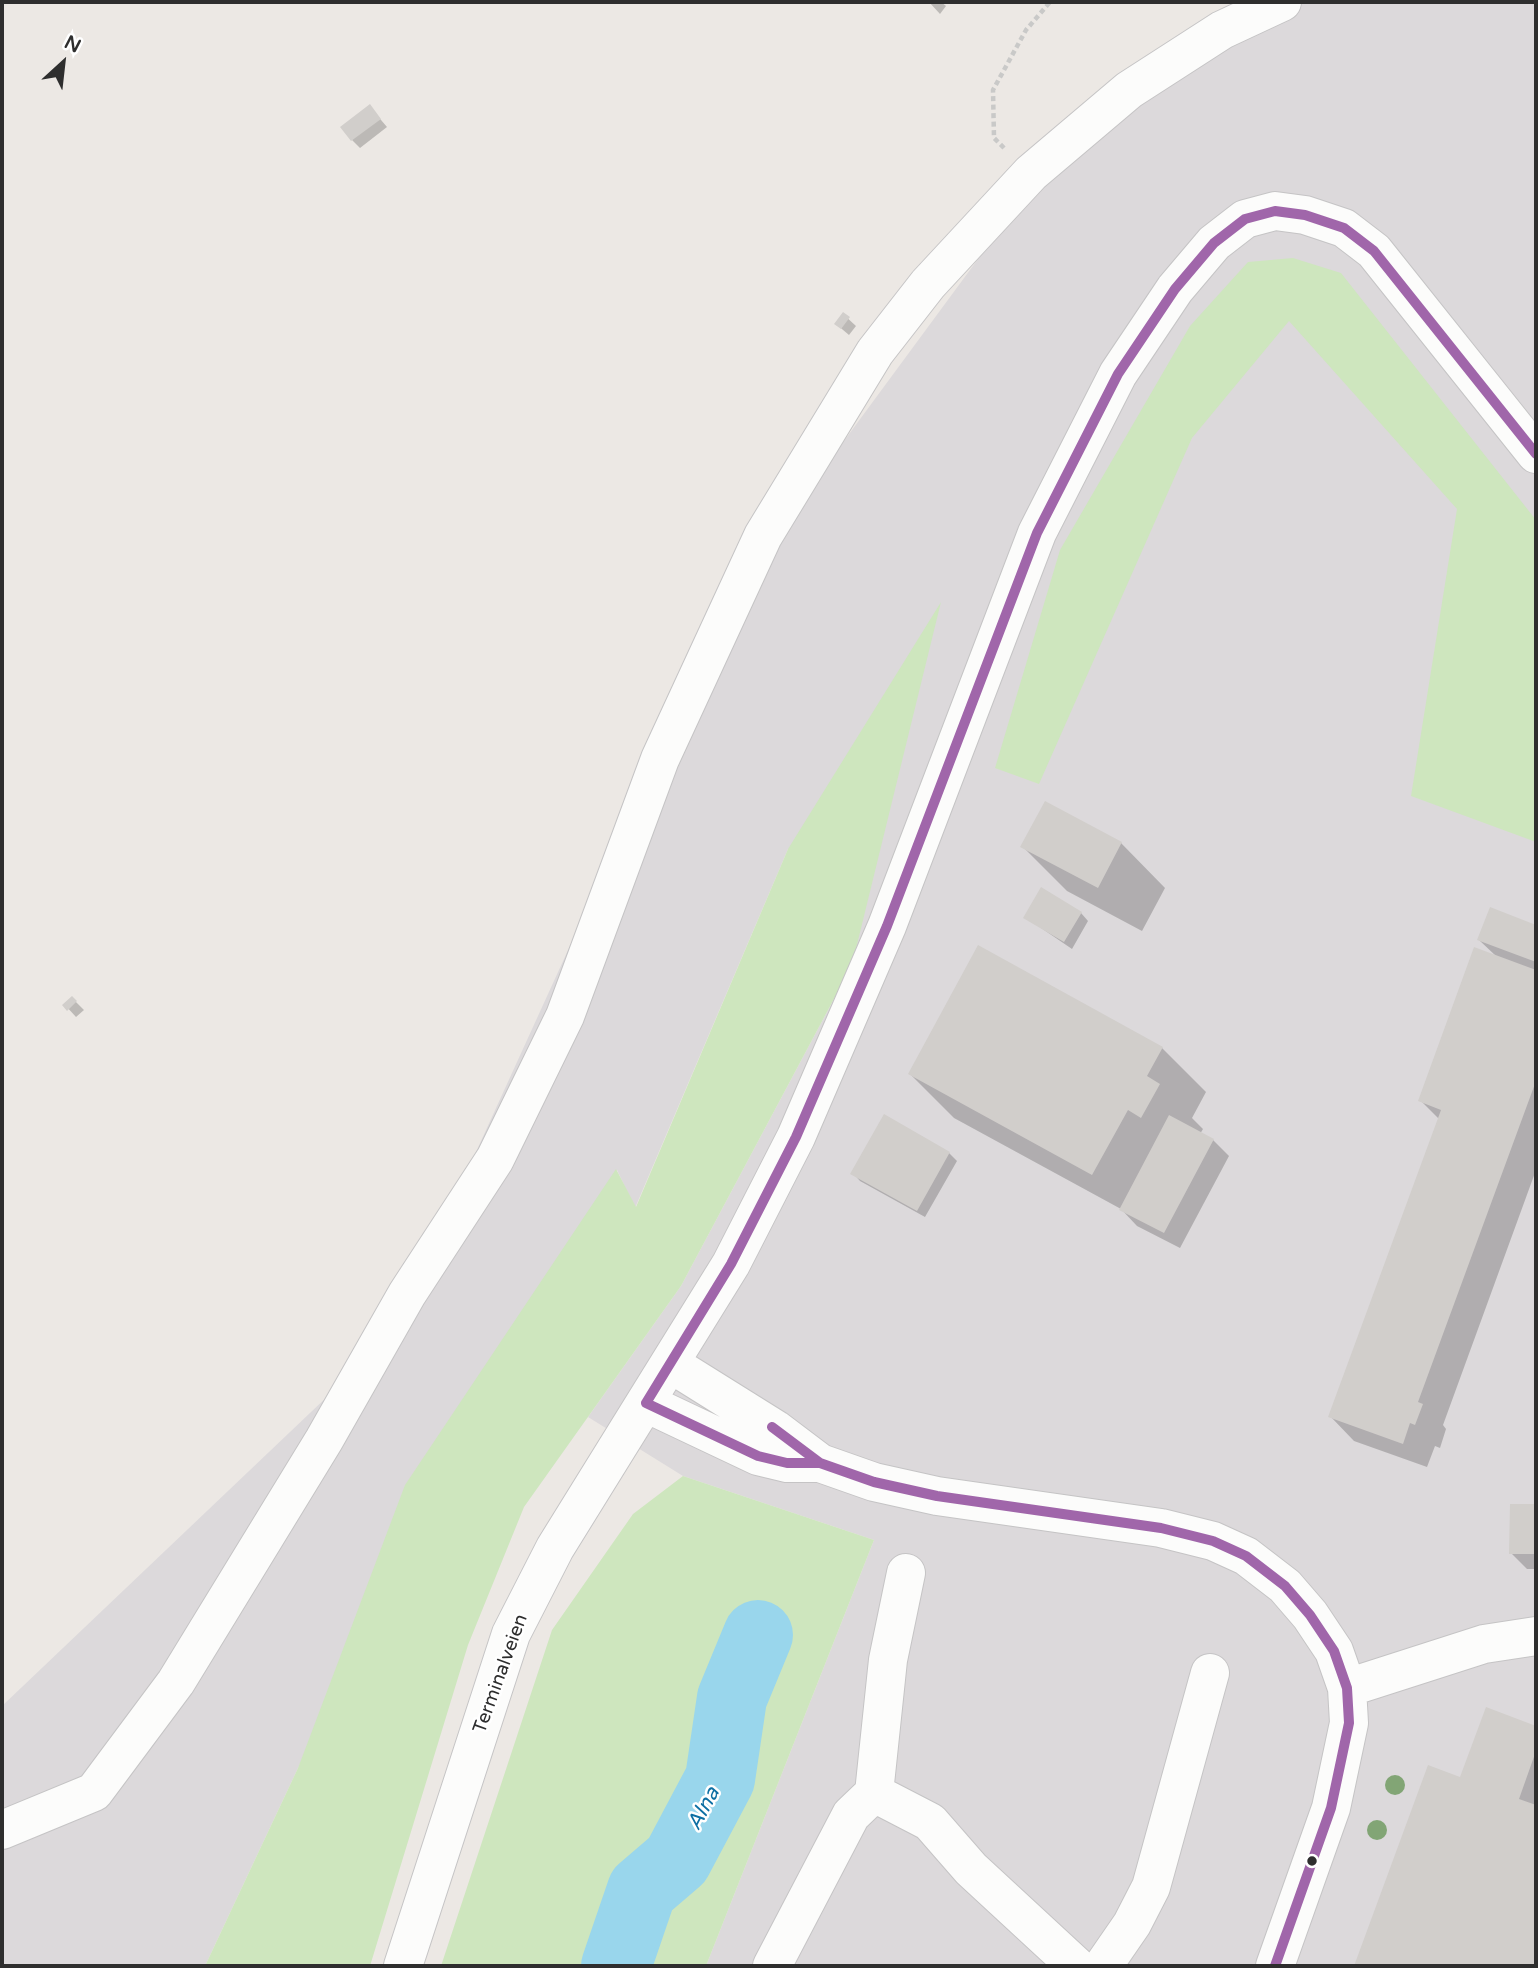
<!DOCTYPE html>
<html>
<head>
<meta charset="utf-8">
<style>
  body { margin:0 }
  #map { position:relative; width:1538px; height:1968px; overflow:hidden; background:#ece8e4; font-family:"Varela Round",sans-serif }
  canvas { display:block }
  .frame { position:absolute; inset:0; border:4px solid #2e2e2e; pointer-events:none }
  .north { position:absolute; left:28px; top:28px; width:70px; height:70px; -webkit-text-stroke:5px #fff; paint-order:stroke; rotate:27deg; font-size:19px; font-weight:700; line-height:28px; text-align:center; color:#2e2e2e }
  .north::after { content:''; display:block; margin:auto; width:24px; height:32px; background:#2e2e2e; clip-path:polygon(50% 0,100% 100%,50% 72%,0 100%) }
</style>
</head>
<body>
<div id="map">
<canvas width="1538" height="1968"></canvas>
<div class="frame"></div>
<div class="north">N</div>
</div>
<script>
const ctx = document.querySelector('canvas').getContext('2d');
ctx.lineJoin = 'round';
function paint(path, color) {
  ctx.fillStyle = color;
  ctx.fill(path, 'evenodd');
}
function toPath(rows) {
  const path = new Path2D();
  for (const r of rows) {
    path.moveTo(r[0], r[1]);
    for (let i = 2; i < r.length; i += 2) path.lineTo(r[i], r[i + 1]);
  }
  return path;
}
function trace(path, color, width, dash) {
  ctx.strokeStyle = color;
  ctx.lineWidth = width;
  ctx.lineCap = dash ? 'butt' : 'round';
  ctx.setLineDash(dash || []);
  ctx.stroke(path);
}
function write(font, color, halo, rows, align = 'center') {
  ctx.font = font + ' "Varela Round",sans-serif';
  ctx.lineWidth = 5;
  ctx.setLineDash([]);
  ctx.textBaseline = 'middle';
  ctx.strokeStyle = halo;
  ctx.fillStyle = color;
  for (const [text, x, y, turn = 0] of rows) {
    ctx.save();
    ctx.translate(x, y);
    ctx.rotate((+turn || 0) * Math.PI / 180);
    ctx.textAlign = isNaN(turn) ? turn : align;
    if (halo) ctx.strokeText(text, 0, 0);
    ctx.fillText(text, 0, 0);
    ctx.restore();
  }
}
const industrial = toPath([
  [1281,2,1536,2,1536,1966,706,1966,874,1540,683,1476,588,1417,681,1286,852,965,788,849,635,1208,617,1170,298,1768,205,1966,2,1966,2,1706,393,1334,729,597,1023,198,1127,103]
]);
const green = toPath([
  [1293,258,1341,273,1536,520,1536,842,1411,796,1457,509,1289,321,1192,438,1039,784,995,768,1060,550,1190,326,1248,262],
  [941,602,852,965,681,1286,524,1507,468,1645,370,1966,205,1966,298,1768,405,1485,616,1169,636,1207,788,849],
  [683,1476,874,1540,706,1966,441,1966,552,1630,633,1514]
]);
const shadow = toPath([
  [929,2,941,2,946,6,940,14],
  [370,107,387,127,360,148,352,140],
  [843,314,856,326,849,335,836,324],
  [1121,843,1165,888,1142,931,1067,891,1023,847],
  [1491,909,1536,927,1536,1170,1443,1425,1446,1429,1440,1448,1435,1446,1427,1467,1354,1441,1330,1416,1440,1120,1420,1100,1497,957,1479,940],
  [1081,913,1088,921,1072,949,1025,917],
  [72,998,84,1010,76,1017,65,1005],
  [1162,1048,1206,1092,1192,1118,1203,1129,1200,1134,1213,1140,1229,1156,1180,1248,1137,1226,1121,1209,954,1118,910,1074],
  [949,1153,957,1161,925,1217,860,1181,853,1173],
  [1511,1506,1536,1506,1536,1569,1527,1569,1511,1553],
  [1487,1710,1536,1728,1536,1966,1356,1966,1429,1767,1461,1780]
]);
const river = toPath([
  [616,1966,642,1890,677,1860,720,1779,732,1698,758,1635]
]);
const building = toPath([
  [370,104,381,119,351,141,340,127],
  [843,312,850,317,841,329,834,324],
  [1045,801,1122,842,1098,888,1020,847],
  [1041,887,1082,912,1064,942,1023,918],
  [1490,907,1536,925,1536,962,1477,940],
  [978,945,1163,1047,1147,1076,1160,1084,1141,1118,1128,1110,1092,1175,908,1074],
  [1474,947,1536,970,1536,1081,1418,1402,1423,1404,1415,1425,1410,1423,1403,1444,1328,1417,1441,1110,1418,1101],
  [72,996,77,1001,67,1011,62,1005],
  [884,1114,950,1152,917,1211,850,1174],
  [1169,1115,1214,1139,1164,1233,1119,1210],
  [1510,1504,1536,1504,1536,1554,1509,1554],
  [1486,1707,1536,1726,1536,1751,1519,1799,1536,1805,1536,1966,1354,1966,1428,1765,1460,1777]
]);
const path = toPath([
  [1004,148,994,138,993,90,1026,30,1050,2]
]);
const minor = toPath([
  [671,1364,775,1429,820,1463,874,1482,937,1496,1161,1528,1213,1541,1246,1556,1285,1586,1310,1615,1334,1651,1347,1688,1349,1723,1331,1808,1275,1966],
  [646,1403,758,1456,787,1463,820,1463],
  [1347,1688,1484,1644,1536,1636],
  [874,1793,930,1822,971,1869,1076,1966],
  [2,1830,94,1792,176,1682,324,1440,407,1294,495,1159,565,1016,660,759,763,536,875,352,928,284,1031,173,1129,90,1222,30,1282,2],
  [403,1966,511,1634,555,1548,731,1264,796,1137,887,926,1037,533,1118,374,1175,289,1214,243,1245,219,1275,211,1305,215,1344,228,1374,251,1536,454],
  [772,1966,851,1815,874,1793,888,1660,906,1573],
  [1103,1966,1132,1924,1151,1887,1210,1673]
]);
const bus1 = toPath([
  [772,1427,820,1463,874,1482,937,1496,1161,1528,1213,1541,1246,1556,1285,1586,1310,1615,1334,1651,1347,1688,1349,1723,1331,1808,1275,1966],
  [820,1463,787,1463,758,1456,646,1403,731,1264,796,1137,887,926,1037,533,1118,374,1175,289,1214,243,1245,219,1275,211,1305,215,1344,228,1374,251,1536,454]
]);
const trees = [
  [1395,1785],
  [1377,1830]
];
const markers = [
  [1312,1861,6,"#2e2e2e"]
];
const streetNames = [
  ["Terminalveien",501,1674,-70]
];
const waterNames = [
  ["Alna",704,1809,-62]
];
paint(industrial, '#dcd9db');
paint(green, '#cee6be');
paint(shadow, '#0003');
trace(river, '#99d6ec', 70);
paint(building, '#d1cecb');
trace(minor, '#c5c4c5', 40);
trace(path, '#c9c9c8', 4.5, [5, 3.5]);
trace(minor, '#fcfcfb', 38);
trace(bus1, '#a066aa', 10);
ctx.fillStyle = '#82a575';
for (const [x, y] of trees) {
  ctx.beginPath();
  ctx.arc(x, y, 10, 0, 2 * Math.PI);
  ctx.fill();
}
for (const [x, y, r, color] of markers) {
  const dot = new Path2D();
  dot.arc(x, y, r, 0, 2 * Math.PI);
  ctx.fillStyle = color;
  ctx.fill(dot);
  trace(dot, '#fff', 2.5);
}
write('19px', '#2e2e2e', '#fff', streetNames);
write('italic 21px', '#0d6fa3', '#fff', waterNames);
</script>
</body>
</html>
